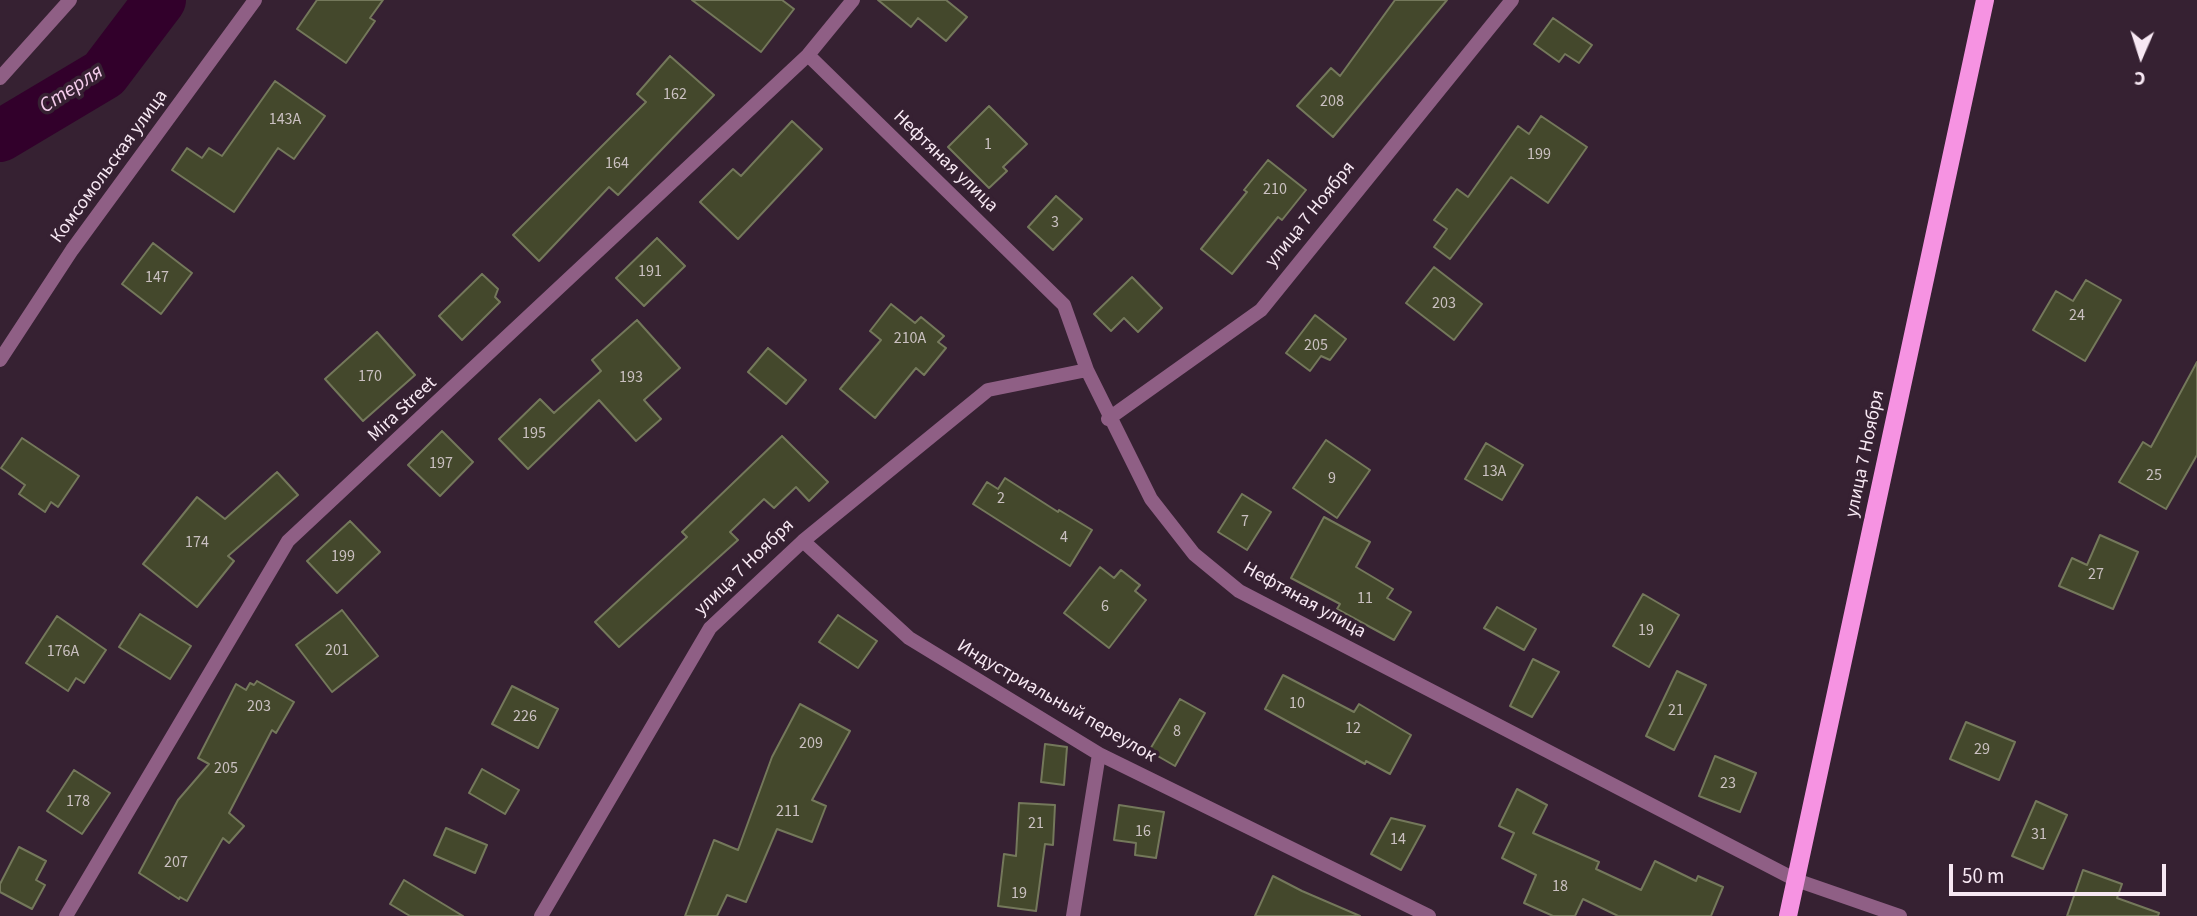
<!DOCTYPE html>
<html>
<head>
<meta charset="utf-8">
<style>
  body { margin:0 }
  #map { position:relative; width:2197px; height:916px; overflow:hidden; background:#362132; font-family:"Source Sans 3",sans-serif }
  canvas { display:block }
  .north { position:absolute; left:2106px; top:21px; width:70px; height:70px; -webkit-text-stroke:5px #362132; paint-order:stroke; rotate:183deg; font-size:19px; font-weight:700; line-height:28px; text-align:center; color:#f7e8f3 }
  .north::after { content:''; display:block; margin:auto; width:24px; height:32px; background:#f7e8f3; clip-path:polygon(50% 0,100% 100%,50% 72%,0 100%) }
  .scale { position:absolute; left:1949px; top:864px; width:217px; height:32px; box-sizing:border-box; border:4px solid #f7e8f3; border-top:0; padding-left:9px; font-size:21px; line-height:24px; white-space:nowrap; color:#f7e8f3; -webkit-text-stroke:5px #362132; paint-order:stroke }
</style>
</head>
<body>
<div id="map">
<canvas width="2197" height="916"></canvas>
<div class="north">С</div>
<div class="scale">50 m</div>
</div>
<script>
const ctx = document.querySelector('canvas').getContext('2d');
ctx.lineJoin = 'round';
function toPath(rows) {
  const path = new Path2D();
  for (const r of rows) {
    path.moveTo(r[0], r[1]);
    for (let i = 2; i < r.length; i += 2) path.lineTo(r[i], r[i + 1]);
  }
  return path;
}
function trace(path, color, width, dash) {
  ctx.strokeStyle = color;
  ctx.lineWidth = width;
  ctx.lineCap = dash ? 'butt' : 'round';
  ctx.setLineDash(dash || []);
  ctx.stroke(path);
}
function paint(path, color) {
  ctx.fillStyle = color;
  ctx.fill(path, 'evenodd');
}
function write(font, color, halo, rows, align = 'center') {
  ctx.font = font + ' "Source Sans 3",sans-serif';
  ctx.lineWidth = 7;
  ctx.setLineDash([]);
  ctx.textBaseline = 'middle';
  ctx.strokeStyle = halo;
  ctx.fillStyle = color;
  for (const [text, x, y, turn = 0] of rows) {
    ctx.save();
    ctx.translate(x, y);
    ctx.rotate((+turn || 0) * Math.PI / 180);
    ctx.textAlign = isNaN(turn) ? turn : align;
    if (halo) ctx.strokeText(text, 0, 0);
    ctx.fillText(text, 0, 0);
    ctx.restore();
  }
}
const river = toPath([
  [0,136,104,74,160,0]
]);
const building = toPath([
  [317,0,383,0,370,18,375,21,346,63,297,29,317,0],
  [692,0,782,0,794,9,761,52,692,0],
  [878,0,946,0,967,17,946,41,918,18,911,27,878,0],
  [1395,0,1447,0,1333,137,1297,106,1331,68,1340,76,1395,0],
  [1553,18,1592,45,1579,63,1565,54,1559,62,1534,44,1553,18],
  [670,56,714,95,618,195,609,187,539,261,513,235,646,102,637,94,670,56],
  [275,81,325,116,294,159,278,148,234,212,172,170,187,148,202,158,209,148,222,156,275,81],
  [989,106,1027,144,1003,167,1007,171,989,188,948,147,989,106],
  [1541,116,1587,147,1548,203,1511,177,1450,259,1434,247,1447,229,1434,220,1457,189,1468,197,1518,126,1529,134,1541,116],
  [792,121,822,149,738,239,700,202,733,169,741,176,792,121],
  [1268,160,1306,190,1282,220,1278,217,1232,274,1201,249,1247,192,1244,190,1268,160],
  [1056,196,1082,219,1053,250,1028,227,1056,196],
  [657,238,685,266,644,306,616,278,657,238],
  [153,243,192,273,161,314,122,284,153,243],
  [1434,267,1482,304,1454,340,1406,303,1434,267],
  [482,274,498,289,495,297,500,302,462,340,439,316,482,274],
  [1132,277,1162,308,1138,332,1124,318,1111,331,1094,314,1132,277],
  [2086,280,2121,300,2085,361,2033,330,2056,291,2073,301,2086,280],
  [891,304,915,323,921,317,944,336,938,342,946,348,924,375,916,368,875,418,840,389,881,340,870,331,891,304],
  [1315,315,1346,339,1330,360,1321,356,1310,371,1286,353,1315,315],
  [637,320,680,368,644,400,661,419,636,441,599,400,528,469,499,439,540,399,554,413,601,371,592,360,637,320],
  [377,332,415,375,363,421,325,379,377,332],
  [768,348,806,380,786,404,748,372,768,348],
  [2197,362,2197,455,2166,509,2119,482,2143,442,2151,447,2197,362],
  [442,431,473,462,440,496,408,465,442,431],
  [782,436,828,482,809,501,796,487,774,508,764,499,730,532,738,540,619,647,595,622,687,537,682,532,782,436],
  [22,438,79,476,58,507,51,502,45,512,19,494,25,485,1,468,22,438],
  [1326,440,1370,470,1337,518,1293,488,1326,440],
  [1486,443,1523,465,1502,500,1465,479,1486,443],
  [277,472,298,495,228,556,234,561,197,607,143,564,197,497,225,519,277,472],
  [1005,478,1058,512,1059,510,1092,530,1070,566,973,504,987,482,998,489,1005,478],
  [1242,494,1271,512,1247,550,1218,532,1242,494],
  [1324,517,1370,542,1356,567,1393,589,1387,598,1411,612,1394,640,1337,609,1340,604,1291,578,1324,517],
  [350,521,380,552,337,593,307,561,350,521],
  [2100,535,2138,552,2113,609,2059,586,2072,558,2087,565,2100,535],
  [1100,567,1114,578,1121,570,1140,585,1135,591,1146,600,1109,648,1064,613,1100,567],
  [1643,594,1679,615,1649,667,1613,646,1643,594],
  [1497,607,1536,629,1524,650,1484,628,1497,607],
  [342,610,378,656,332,692,296,645,342,610],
  [140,614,191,646,170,679,119,647,140,614],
  [838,615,877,641,858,668,819,642,838,615],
  [57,616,106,650,84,683,76,678,68,691,26,663,57,616],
  [1533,659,1559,672,1532,717,1510,706,1533,659],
  [1677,671,1706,685,1674,750,1646,736,1677,671],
  [1283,675,1354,712,1359,704,1411,735,1390,774,1366,761,1365,764,1265,709,1283,675],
  [257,681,294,702,276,733,272,730,229,813,244,826,229,843,223,838,187,901,180,897,179,899,139,873,178,800,209,764,198,758,236,684,246,690,250,683,254,685,257,681],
  [512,686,558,709,538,748,492,724,512,686],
  [1180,699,1205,713,1175,766,1149,751,1180,699],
  [800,704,850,731,812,800,826,806,812,842,777,829,746,902,727,895,717,916,685,916,714,840,738,850,772,757,800,704],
  [1966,722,2015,742,1999,780,1950,759,1966,722],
  [1045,744,1067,747,1064,785,1041,782,1045,744],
  [1715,756,1756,773,1740,812,1699,796,1715,756],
  [482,769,519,790,505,814,469,793,482,769],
  [74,770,110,793,82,834,47,811,74,770],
  [1517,789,1547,805,1533,833,1599,862,1596,869,1641,890,1655,861,1696,881,1698,876,1723,887,1711,916,1618,916,1583,899,1575,916,1553,916,1524,903,1536,875,1502,858,1514,833,1499,826,1517,789],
  [2036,801,2067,815,2043,869,2012,856,2036,801],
  [1019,803,1055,805,1053,845,1045,844,1036,911,998,906,1004,854,1016,856,1019,803],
  [1119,805,1164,812,1156,858,1135,855,1136,843,1114,840,1119,805],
  [1391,818,1425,826,1401,870,1371,854,1391,818],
  [446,828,487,845,475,873,434,855,446,828],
  [19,847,46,861,36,880,45,885,32,909,0,892,0,884,19,847],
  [2083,870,2122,884,2117,898,2159,913,2158,916,2067,916,2083,870],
  [1273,876,1302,891,1360,916,1255,916,1273,876],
  [404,880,430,896,463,916,410,916,390,904,404,880]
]);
const street = toPath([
  [808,55,1064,305,1087,370,1151,499,1194,554,1239,591,1796,880,1900,916],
  [0,78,70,0],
  [0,360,72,250,255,0],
  [1108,419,1261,310,1512,0],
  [803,541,909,638,1099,754,1429,916],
  [66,916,288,541,808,55,853,0],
  [541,916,710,628,803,541,988,390,1087,370],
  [1073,916,1099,754]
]);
const primary = toPath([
  [1788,916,1985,0]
]);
const numberNames = [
  ["162",675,95],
  ["208",1332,102],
  ["143А",285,120],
  ["1",988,145],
  ["199",1539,155],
  ["164",617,164],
  ["210",1275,190],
  ["3",1055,223],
  ["191",650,272],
  ["147",157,278],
  ["203",1444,304],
  ["24",2077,316],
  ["210А",910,339],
  ["205",1316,346],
  ["170",370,377],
  ["193",631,378],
  ["195",534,434],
  ["197",441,464],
  ["13А",1494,472],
  ["25",2154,476],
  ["9",1332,479],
  ["2",1001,499],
  ["7",1245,522],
  ["4",1064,538],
  ["174",197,543],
  ["199",343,557],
  ["27",2096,575],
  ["11",1365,599],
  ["6",1105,607],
  ["19",1646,631],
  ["201",337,651],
  ["176А",63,652],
  ["10",1297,704],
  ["203",259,707],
  ["21",1676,711],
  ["226",525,717],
  ["12",1353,729],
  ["8",1177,732],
  ["209",811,744],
  ["29",1982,750],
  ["205",226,769],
  ["23",1728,784],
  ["178",78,802],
  ["211",788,812],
  ["21",1036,824],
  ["16",1143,832],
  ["31",2039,835],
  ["14",1398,840],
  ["207",176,863],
  ["18",1560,887],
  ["19",1019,894]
];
const streetNames = [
  ["Нефтяная улица",945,162,44],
  ["Комсомольская улица",110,167,-54],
  ["улица 7 Ноября",1311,215,-51],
  ["Mira Street",403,410,-43],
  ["улица 7 Ноября",1866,454,-78],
  ["улица 7 Ноября",745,568,-44],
  ["Нефтяная улица",1304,601,29],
  ["Индустриальный переулок",1056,702,30]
];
const waterNames = [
  ["Стерля",72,90,-33]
];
trace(river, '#32002b', 52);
paint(building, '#44482c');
trace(building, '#74785b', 2);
trace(street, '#8f5f85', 14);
trace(primary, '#f693e2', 18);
write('16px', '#cac0c1', null, numberNames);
write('19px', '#f7e8f3', '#362132', streetNames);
write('italic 21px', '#f5cdec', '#362132', waterNames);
</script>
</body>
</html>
